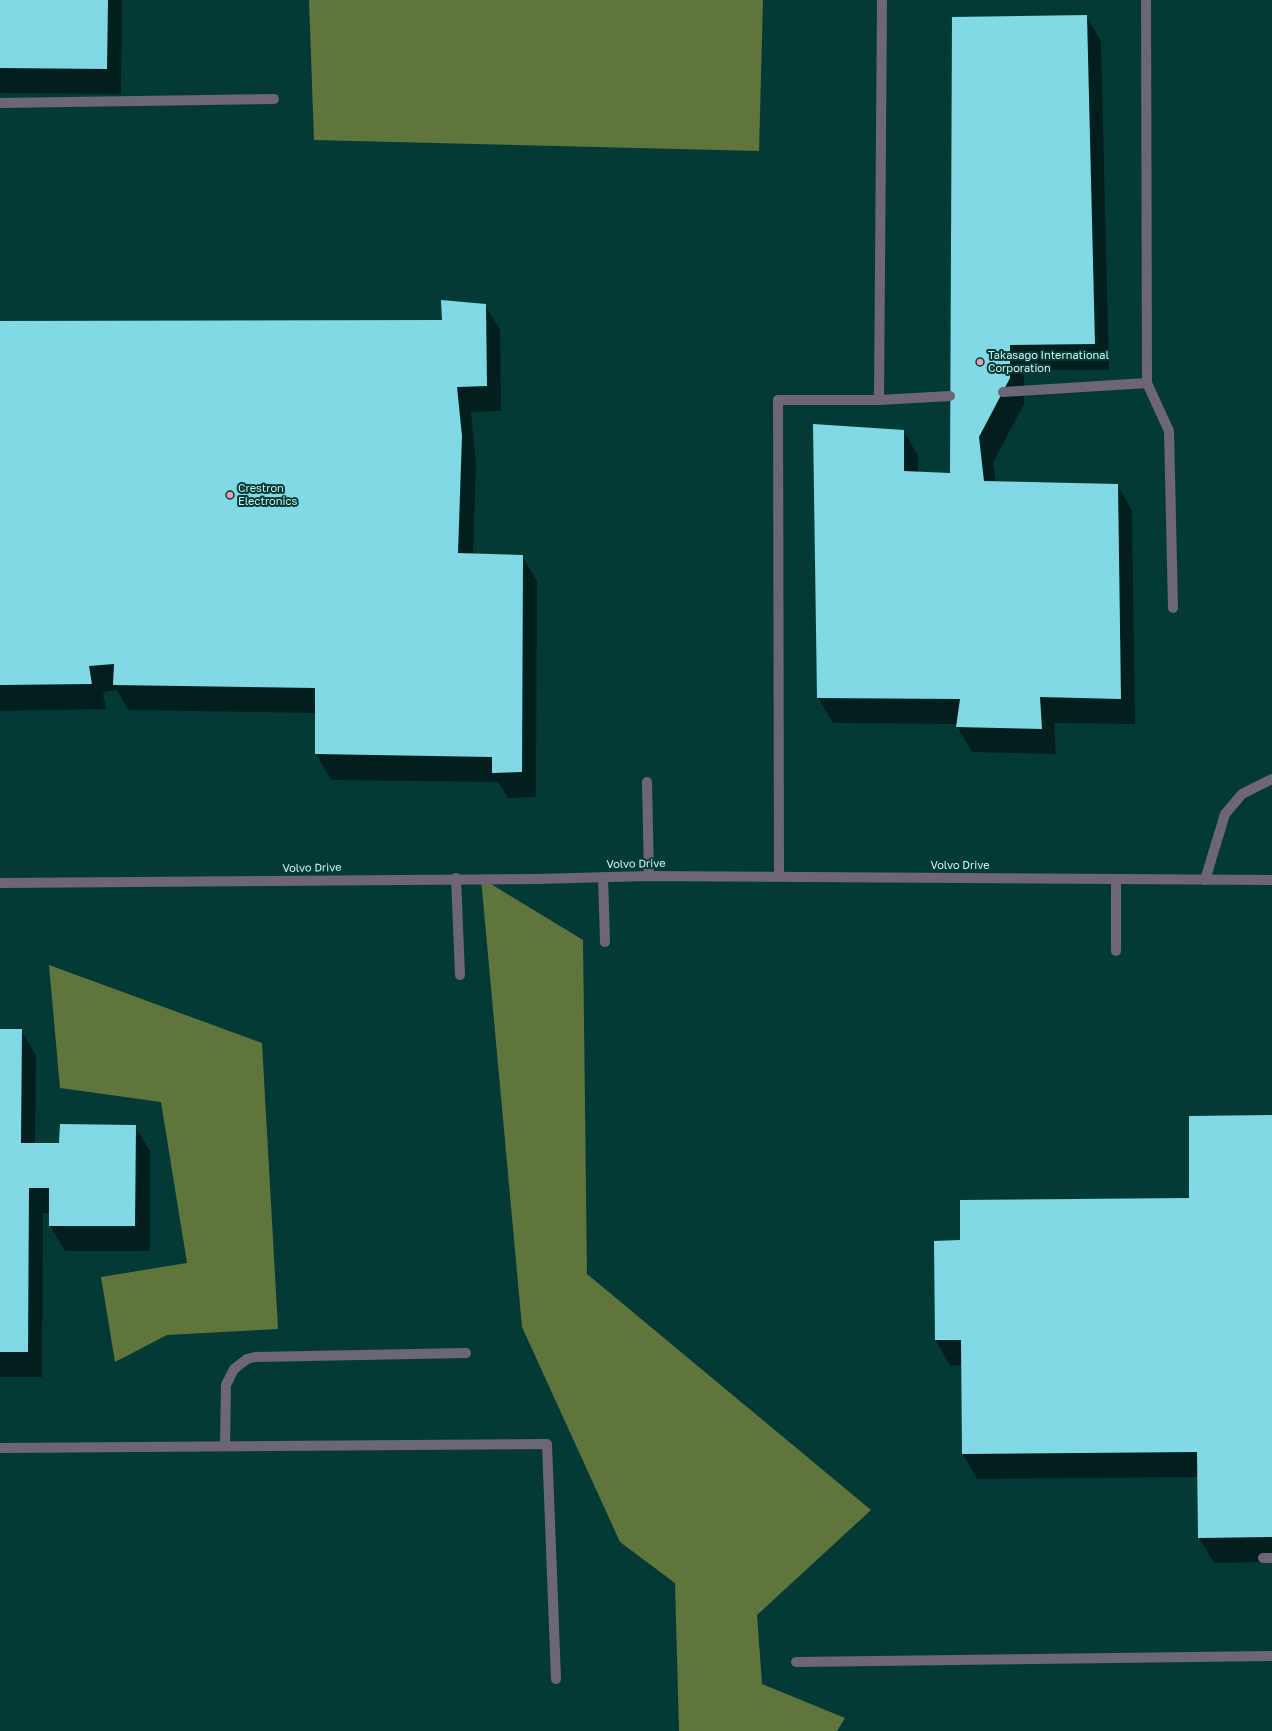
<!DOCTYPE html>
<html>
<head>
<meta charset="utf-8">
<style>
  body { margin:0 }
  canvas { display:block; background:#043a36 }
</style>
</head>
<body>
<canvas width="1272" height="1731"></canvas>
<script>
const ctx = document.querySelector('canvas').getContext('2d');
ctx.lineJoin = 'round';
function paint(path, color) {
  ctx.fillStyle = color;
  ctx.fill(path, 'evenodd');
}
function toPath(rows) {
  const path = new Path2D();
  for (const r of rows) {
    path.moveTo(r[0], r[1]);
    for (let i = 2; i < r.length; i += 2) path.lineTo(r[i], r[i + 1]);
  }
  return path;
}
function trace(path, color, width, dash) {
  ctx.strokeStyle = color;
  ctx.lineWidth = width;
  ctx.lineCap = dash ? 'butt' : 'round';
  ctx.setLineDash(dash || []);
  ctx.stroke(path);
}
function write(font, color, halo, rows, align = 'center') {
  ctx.font = font + ' "Golos Text",sans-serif';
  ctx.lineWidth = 4;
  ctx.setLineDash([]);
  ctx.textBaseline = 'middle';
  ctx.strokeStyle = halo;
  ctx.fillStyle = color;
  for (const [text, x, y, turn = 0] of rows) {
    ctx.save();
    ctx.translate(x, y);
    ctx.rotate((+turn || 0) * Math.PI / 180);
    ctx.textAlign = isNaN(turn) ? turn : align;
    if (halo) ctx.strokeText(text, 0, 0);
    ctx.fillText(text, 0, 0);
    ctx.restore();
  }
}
const forest = toPath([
  [309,0,763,0,759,151,314,140],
  [481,878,583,940,587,1274,871,1510,757,1615,762,1684,845,1718,837,1731,679,1731,675,1583,620,1542,522,1327],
  [49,965,262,1043,278,1329,167,1335,115,1362,101,1277,187,1263,161,1102,60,1088]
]);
const shadow = toPath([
  [0,0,122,0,121,94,0,93],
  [1086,16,1101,41,1109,370,1024,370,1024,404,993,463,996,483,1118,485,1132,511,1135,724,1054,723,1056,754,972,752,957,727,958,724,833,723,818,698,904,431,918,456,918,473,951,474],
  [485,305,500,330,501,411,471,412,476,462,473,555,522,556,537,581,536,797,508,798,498,782,331,780,316,754,316,713,128,710,117,690,103,692,106,709,0,711,0,322,443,321],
  [0,1030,21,1030,36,1055,35,1144,60,1144,135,1126,150,1151,150,1251,65,1251,50,1226,50,1213,43,1213,42,1377,0,1377],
  [1272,1116,1272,1562,1214,1563,1199,1537,1199,1477,977,1479,963,1454,962,1365,950,1366,936,1340,935,1242,961,1241,1190,1199]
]);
const building = toPath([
  [0,0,108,0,107,69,0,68],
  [1087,15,1095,344,1010,345,1010,378,979,437,984,481,1118,484,1121,699,1040,697,1042,729,956,727,960,699,817,698,813,424,904,430,904,471,950,473,952,17],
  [441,300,486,304,487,386,457,387,462,436,458,553,523,555,522,772,492,773,492,757,315,754,315,688,113,685,114,664,89,666,92,684,0,685,0,321,442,320],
  [0,1029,22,1029,21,1143,59,1143,60,1124,136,1125,135,1226,49,1226,49,1188,29,1188,28,1352,0,1352],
  [1272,1115,1272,1537,1198,1538,1197,1452,962,1454,961,1340,935,1340,934,1241,960,1240,960,1200,1189,1198,1189,1116]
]);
const lane = toPath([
  [1146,0,1147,383,1169,431,1173,608],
  [0,103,274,99],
  [1003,392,1147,383],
  [879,400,882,0],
  [647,782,649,876],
  [779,876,778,400,879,400,950,396],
  [603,877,605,942],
  [456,878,460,975],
  [1205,880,1225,814,1242,794,1272,779],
  [1116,951,1116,879],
  [225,1446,226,1385,234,1369,247,1359,255,1357,466,1353],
  [0,1448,547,1444,556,1679],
  [1263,1558,1272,1558],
  [796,1662,1272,1656]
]);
const street = toPath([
  [0,883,537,879,649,876,1272,880]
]);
const markers = [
  [980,362,4,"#f29aad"],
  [230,495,4,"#f29aad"]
];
const poiNames = [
  ["Takasago International",988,356],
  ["Corporation",988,369],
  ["Crestron",238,489],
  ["Electronics",238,502]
];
const streetNames = [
  ["Volvo Drive",636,864,-1],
  ["Volvo Drive",960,866],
  ["Volvo Drive",312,868,-1]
];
paint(forest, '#60753c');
paint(shadow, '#0007');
paint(building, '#80d9e4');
trace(lane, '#6e6678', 10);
trace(street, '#6e6678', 10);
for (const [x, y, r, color] of markers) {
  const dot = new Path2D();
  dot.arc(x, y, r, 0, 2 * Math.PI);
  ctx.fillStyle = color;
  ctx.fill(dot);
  trace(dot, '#043a36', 1.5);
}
write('11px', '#d4f4ef', '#043a36', poiNames, 'left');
write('11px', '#d4f4ef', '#043a36', streetNames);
</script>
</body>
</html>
